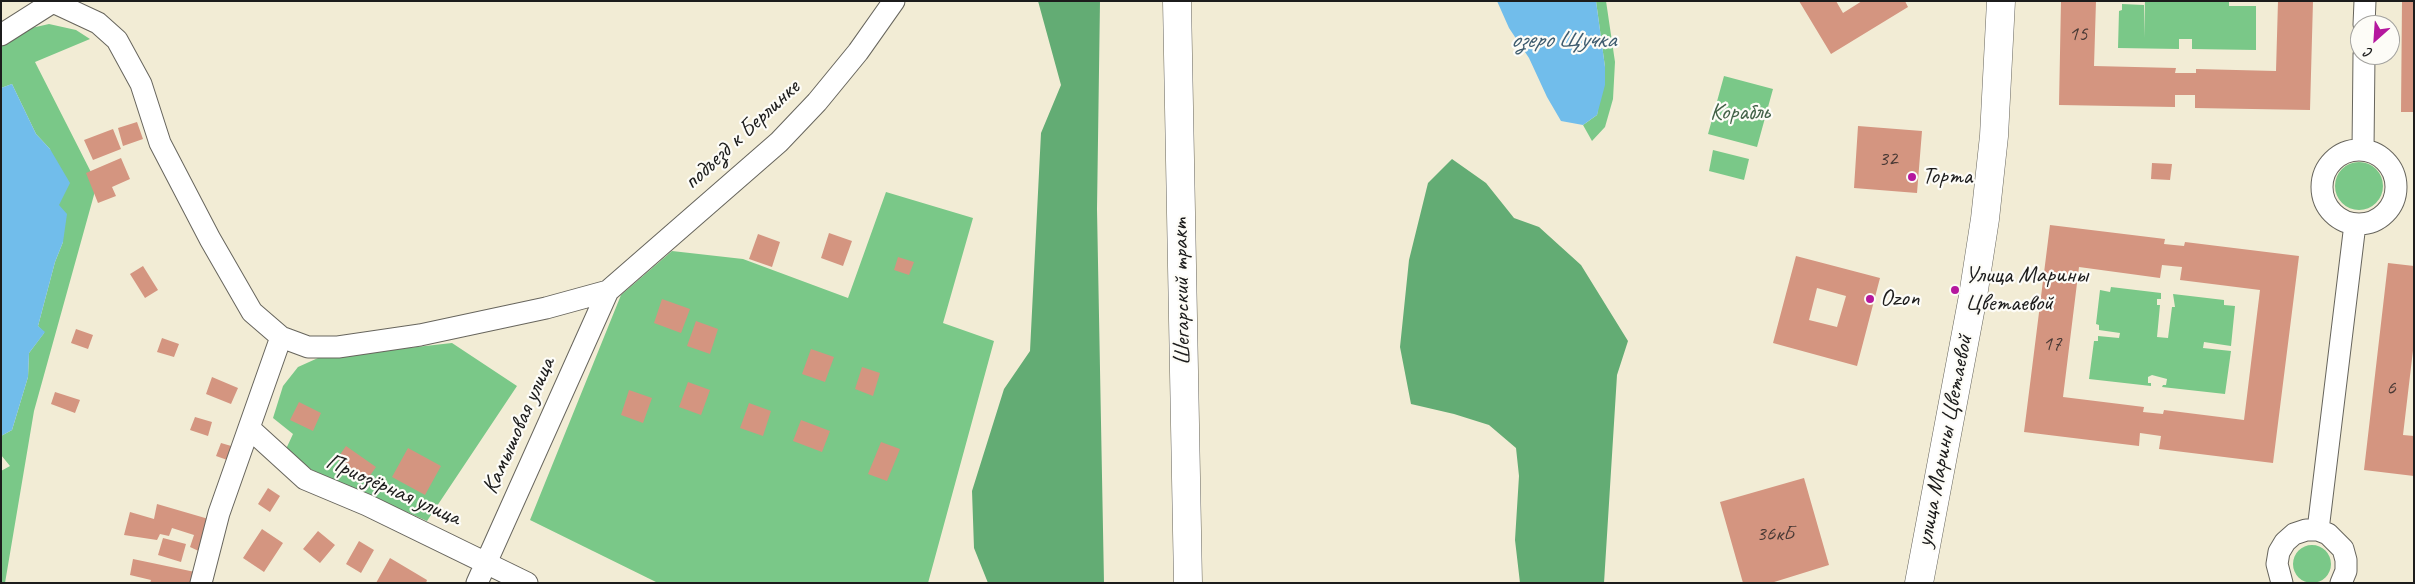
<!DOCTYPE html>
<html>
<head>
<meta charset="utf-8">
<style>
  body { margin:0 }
  #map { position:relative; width:2415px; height:584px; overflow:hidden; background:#f2ecd5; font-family:Caveat,sans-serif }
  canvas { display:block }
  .frame { position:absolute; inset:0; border:2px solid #1c1c1c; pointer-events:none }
  .north { position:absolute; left:2350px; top:15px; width:50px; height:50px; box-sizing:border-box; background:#fdfcf7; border:1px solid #a3a29f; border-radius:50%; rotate:206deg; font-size:14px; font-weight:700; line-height:20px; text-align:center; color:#1c1c1c }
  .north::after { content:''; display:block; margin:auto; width:18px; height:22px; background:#b5179e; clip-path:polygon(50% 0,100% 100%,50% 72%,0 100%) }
</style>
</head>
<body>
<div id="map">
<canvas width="2415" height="584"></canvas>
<div class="frame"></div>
<div class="north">С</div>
</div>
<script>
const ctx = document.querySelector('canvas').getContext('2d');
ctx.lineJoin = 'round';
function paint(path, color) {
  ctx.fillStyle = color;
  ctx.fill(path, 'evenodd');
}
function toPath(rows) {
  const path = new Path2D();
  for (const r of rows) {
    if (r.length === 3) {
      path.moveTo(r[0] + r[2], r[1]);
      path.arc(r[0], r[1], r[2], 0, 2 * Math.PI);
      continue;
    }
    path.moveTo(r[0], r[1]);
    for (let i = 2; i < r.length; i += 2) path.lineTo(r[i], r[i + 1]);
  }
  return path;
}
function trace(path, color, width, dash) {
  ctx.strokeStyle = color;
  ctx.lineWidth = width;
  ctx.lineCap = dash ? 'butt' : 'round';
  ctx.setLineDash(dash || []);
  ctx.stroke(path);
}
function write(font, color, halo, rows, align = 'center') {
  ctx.font = font + ' Caveat,sans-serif';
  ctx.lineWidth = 4.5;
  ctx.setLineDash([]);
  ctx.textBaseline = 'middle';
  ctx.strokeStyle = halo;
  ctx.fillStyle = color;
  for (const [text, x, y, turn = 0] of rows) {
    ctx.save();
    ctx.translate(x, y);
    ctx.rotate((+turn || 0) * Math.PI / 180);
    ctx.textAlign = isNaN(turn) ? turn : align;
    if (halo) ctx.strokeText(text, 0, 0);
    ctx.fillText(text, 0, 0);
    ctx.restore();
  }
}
const green = toPath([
  [1596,1,1606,1,1615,62,1613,99,1605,127,1592,141,1583,125,1597,115,1605,67],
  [2145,1,2229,1,2229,6,2256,6,2256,50,2192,49,2192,39,2179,39,2179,49,2118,48,2119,11,2122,10,2122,4,2144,5,2144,38],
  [49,24,76,30,90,39,35,62,97,184,34,411,5,583,1,583,1,471,10,466,1,455,1,436,12,430,28,377,29,353,44,333,38,326,55,262,63,242,50,149,36,134,12,84,1,88,1,41,27,29],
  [1724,76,1773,89,1757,147,1708,134],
  [1713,150,1749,159,1744,180,1709,171],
  [2359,186,24],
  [886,192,973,218,943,323,994,341,928,583,658,583,530,520,621,295,672,251,743,259,848,298],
  [2111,287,2161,293,2161,299,2157,299,2157,305,2160,305,2157,337,2168,338,2172,307,2175,307,2173,294,2224,300,2224,305,2235,306,2231,346,2204,342,2203,348,2231,351,2225,394,2162,387,2163,385,2166,385,2167,379,2152,375,2148,377,2148,383,2151,383,2151,386,2089,379,2094,341,2098,341,2098,336,2119,338,2120,333,2099,330,2099,325,2096,324,2100,290,2110,292],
  [452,343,517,386,427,521,312,470,286,449,293,434,273,418,283,386,298,367,318,358],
  [2312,564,19]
]);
const forest = toPath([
  [1038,1,1100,1,1097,209,1104,583,988,583,974,548,972,491,1004,389,1030,351,1041,133,1061,85],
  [1452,159,1486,183,1514,218,1539,227,1581,265,1628,341,1617,375,1604,583,1520,583,1515,540,1519,476,1516,448,1489,425,1454,414,1411,404,1400,347,1409,260,1428,183]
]);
const water = toPath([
  [1497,1,1596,1,1605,67,1605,85,1597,115,1583,125,1561,121,1547,97,1529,58,1509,28],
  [12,84,36,134,50,149,70,183,59,205,67,214,63,242,55,262,38,326,45,332,29,353,28,377,12,430,1,436,1,88]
]);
const building = toPath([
  [1799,1,1836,1,1843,13,1862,1,1905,1,1908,7,1831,54],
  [2061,1,2096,1,2094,66,2176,68,2175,73,2196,73,2196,69,2276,71,2278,1,2313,1,2310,110,2195,108,2195,95,2175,95,2175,107,2059,105],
  [2402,1,2414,1,2414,112,2401,112],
  [137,122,143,139,123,146,118,128],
  [1858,126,1922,131,1917,193,1854,188],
  [113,129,121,149,93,160,84,140],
  [121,158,130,179,112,187,116,196,98,203,86,173],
  [2152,163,2172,164,2170,180,2151,179],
  [2050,225,2165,239,2164,244,2184,246,2185,242,2299,256,2273,463,2159,449,2161,436,2140,433,2139,446,2024,432],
  [2162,265,2182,267,2180,280,2260,290,2244,420,2164,410,2163,414,2143,412,2144,407,2063,397,2079,267,2160,278],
  [829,233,852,241,843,266,821,258],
  [758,234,780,242,772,267,749,259],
  [1796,256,1880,278,1857,366,1773,343],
  [1817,288,1846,296,1837,327,1809,320],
  [898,257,914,262,909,275,894,270],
  [2388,263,2414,266,2414,342,2403,435,2414,436,2414,476,2364,470],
  [143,266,158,290,145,298,130,274],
  [662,299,690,309,681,333,654,323],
  [696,321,718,329,710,354,687,346],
  [76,329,93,335,88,349,71,343],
  [162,338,179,344,174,357,157,352],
  [811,349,834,357,825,382,802,374],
  [862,367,880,373,873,396,855,389],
  [212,377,238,388,231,404,206,394],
  [688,382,710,390,701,415,679,407],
  [629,390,652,398,643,423,621,415],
  [55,392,80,400,75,413,51,404],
  [299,402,321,413,313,431,290,420],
  [749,403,771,411,763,436,740,428],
  [195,417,212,422,208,436,190,430],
  [801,420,830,431,822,452,793,441],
  [881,442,900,449,887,481,868,474],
  [221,443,238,448,233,462,216,456],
  [346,446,376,467,367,480,337,459],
  [408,448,441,466,425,495,392,477],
  [1804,478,1829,565,1771,583,1743,583,1720,502],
  [268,488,280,496,270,512,258,504],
  [157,504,212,520,203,553,190,547,194,535,172,528,169,536,160,534,157,540,124,535,130,512,154,519],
  [262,529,283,543,264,572,243,558],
  [318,531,335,545,320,563,303,549],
  [163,538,186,544,181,562,158,555],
  [359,541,374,550,361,573,346,564],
  [390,558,427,580,426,583,376,583],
  [133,559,195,572,193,583,150,583,151,580,130,575]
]);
const street = toPath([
  [2364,25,2365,1],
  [1,35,53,2,98,23,117,40,141,84,160,143,210,239,252,312,281,337,308,347,338,347,420,335,546,308,608,291],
  [2359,187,37],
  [2363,150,2364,55],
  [249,428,305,479,367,505,527,583],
  [2318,530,2355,224],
  [201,583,219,513,281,337],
  [477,583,608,291,779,142,817,102,858,52,894,1],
  [2282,583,2277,564,2279,552,2285,542,2294,534,2306,530,2318,530,2328,534,2343,549,2346,560,2346,571,2341,583]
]);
const secondary = toPath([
  [1919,583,1973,296,1985,219,1994,136,2001,1]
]);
const primary = toPath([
  [1177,1,1188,583]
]);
const markers = [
  [1912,177,5,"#b5179e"],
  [1955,290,5,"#b5179e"],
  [1870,299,5,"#b5179e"]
];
const numberNames = [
  ["15",2078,34],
  ["32",1888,159],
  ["17",2052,344],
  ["6",2391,388],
  ["36кБ",1775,534]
];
const parkNames = [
  ["Корабль",1740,113]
];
const streetNames = [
  ["подъезд к Берлинке",742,135,-43],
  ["Шегарский тракт",1182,292,-91],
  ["Камышовая улица",519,426,-66],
  ["улица Марины Цветаевой",1945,441,-79],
  ["Приозёрная улица",393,490,24]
];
const poiNames = [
  ["Торта",1922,177],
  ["Улица Марины",1965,276],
  ["Цветаевой",1965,304],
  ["Ozon",1880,299]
];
const waterNames = [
  ["озеро Щучка",1563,40]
];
paint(green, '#7ac888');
paint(forest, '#63ac74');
paint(water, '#71bdeb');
paint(building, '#d49580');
trace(street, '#67655d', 23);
trace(secondary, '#67655d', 29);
trace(primary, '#67655d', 29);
trace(street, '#fff', 21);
trace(secondary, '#fff', 28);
trace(primary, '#fff', 28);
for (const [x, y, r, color] of markers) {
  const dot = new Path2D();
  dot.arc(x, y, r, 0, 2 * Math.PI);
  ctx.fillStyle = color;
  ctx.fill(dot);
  trace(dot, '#fdfcf7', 2);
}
write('21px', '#4a3a35', null, numberNames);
write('24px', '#426147', '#fdfcf7', parkNames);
write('24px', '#1c1c1c', '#fdfcf7', streetNames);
write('24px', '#1c1c1c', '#fdfcf7', poiNames, 'left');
write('italic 25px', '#3e5c6f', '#fdfcf7', waterNames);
</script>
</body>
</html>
